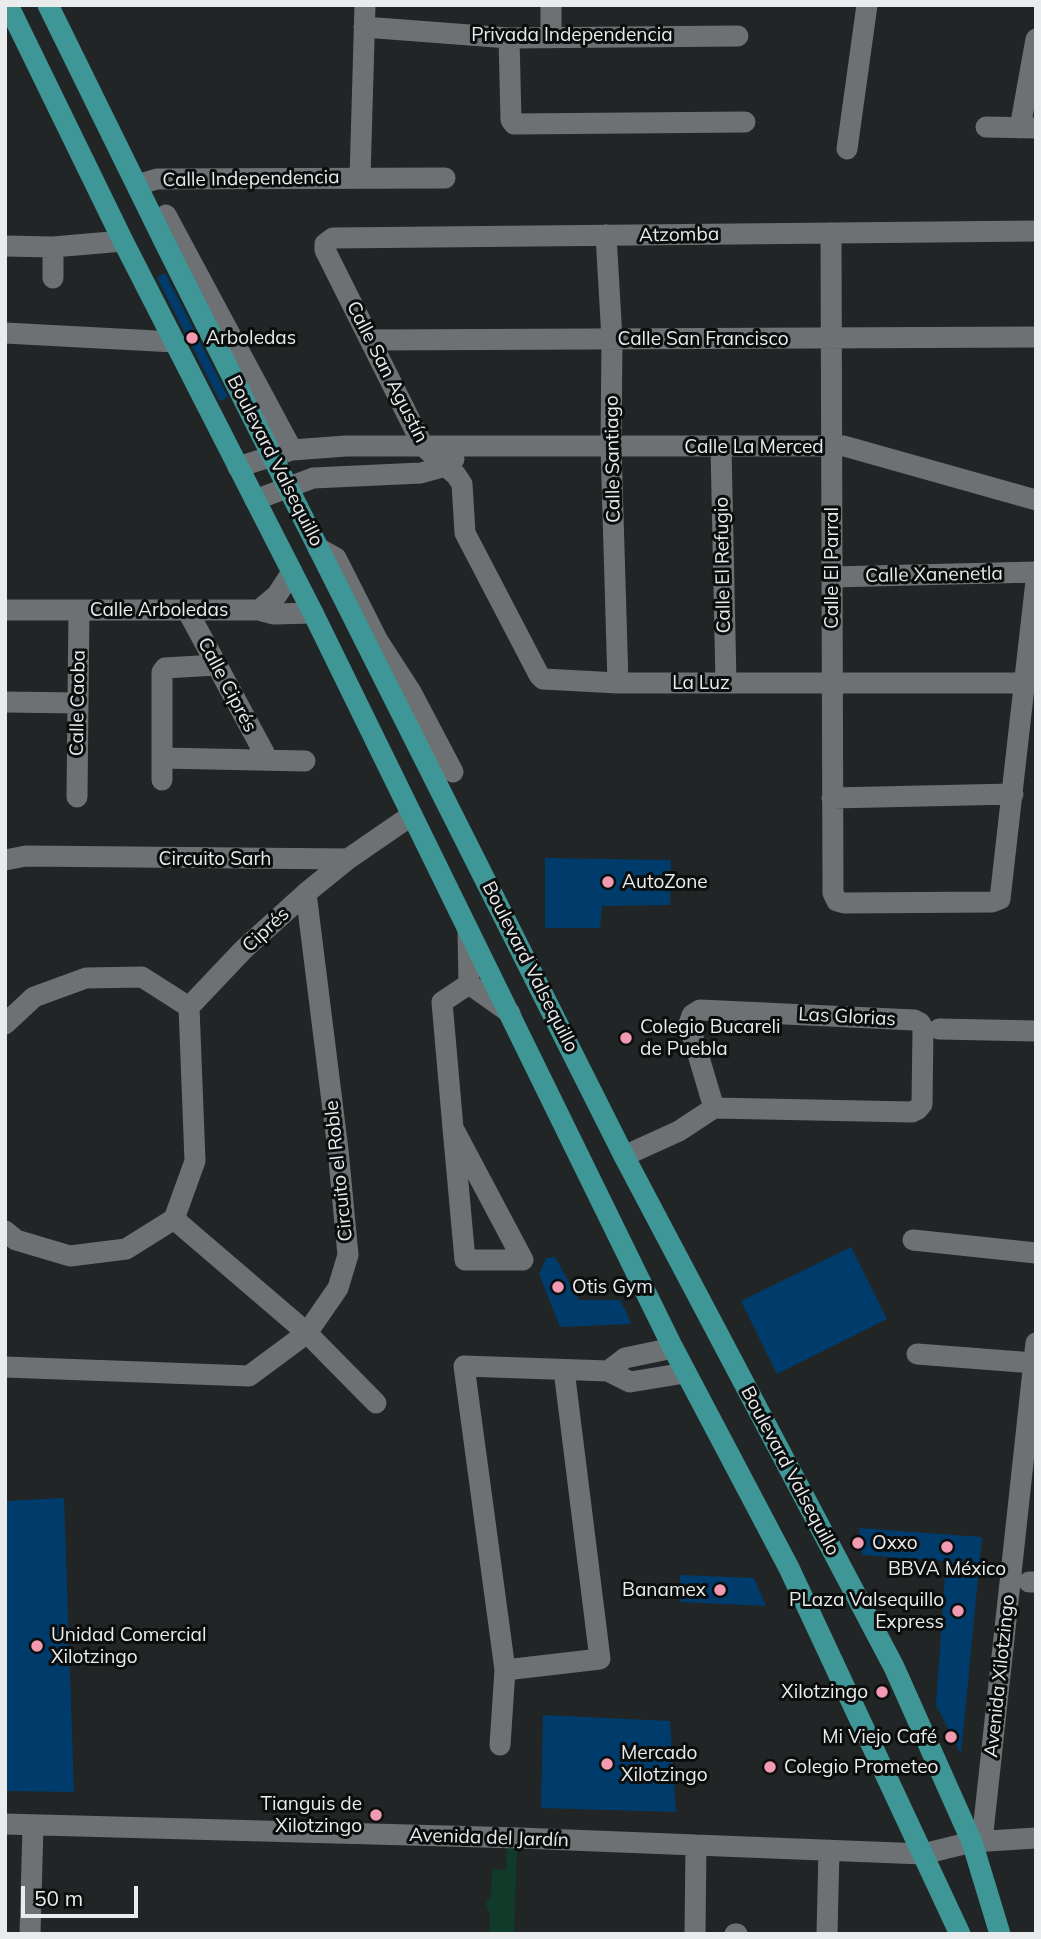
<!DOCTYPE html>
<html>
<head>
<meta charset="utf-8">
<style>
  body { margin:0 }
  #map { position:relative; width:1041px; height:1939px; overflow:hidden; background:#212526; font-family:Mulish,sans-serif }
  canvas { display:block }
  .frame { position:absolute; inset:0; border:7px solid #e9ebec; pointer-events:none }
  .scale { position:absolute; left:21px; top:1886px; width:117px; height:32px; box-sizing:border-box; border:4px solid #e9ebec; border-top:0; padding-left:9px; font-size:21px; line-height:24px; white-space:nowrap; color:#e9ebec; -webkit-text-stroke:5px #0c0e0e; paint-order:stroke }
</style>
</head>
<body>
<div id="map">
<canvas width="1041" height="1939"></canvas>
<div class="frame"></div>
<div class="scale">50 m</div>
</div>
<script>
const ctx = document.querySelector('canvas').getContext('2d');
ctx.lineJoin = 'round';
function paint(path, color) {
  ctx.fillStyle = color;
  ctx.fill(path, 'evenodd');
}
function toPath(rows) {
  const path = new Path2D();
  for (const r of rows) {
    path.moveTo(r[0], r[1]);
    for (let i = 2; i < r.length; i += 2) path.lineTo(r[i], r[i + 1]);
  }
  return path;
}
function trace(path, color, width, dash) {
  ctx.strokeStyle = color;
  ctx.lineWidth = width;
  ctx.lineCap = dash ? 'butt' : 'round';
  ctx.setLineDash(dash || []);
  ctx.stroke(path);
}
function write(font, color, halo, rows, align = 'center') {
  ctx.font = font + ' Mulish,sans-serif';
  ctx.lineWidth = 6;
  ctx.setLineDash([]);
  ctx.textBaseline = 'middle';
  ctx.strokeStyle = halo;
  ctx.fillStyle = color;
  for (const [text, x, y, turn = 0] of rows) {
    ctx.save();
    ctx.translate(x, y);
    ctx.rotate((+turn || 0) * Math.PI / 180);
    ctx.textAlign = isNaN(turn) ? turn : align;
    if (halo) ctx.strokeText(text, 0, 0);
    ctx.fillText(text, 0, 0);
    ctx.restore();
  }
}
const green = toPath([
  [507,1847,517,1848,514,1934,489,1934,490,1914,486,1904,491,1894,492,1869,506,1870]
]);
const building = toPath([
  [165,273,228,397,220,401,157,278],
  [545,858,671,860,670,905,602,906,600,928,545,928],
  [851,1247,887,1319,777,1374,741,1301],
  [555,1257,579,1300,620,1300,632,1324,560,1327,539,1274,546,1258],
  [64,1498,74,1792,5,1791,5,1501],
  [859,1528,982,1537,961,1754,936,1705,946,1561,862,1555],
  [680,1575,754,1578,766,1606,680,1602],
  [543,1715,670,1721,676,1812,541,1808]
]);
const minor = toPath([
  [551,5,551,38],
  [364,27,509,38,738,36],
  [509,38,511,120,514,124,745,122],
  [986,127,1036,128],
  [1020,128,1036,39],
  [847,149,867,5],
  [360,178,365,5],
  [137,185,157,179,445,178],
  [166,215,292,450],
  [831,233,833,893,837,901,844,903,992,902,1000,899,1036,581],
  [606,235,612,339,611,447,618,683],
  [5,246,53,247,123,241],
  [53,278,53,247],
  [5,333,175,342],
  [370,340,1036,337],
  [721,447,726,683],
  [238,467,292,450,346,446,844,446,1036,500],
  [255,500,313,478,421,473,446,466,454,459],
  [318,548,336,558,378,641,411,692,453,772],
  [832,577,1036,572],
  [5,610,259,610,274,614,313,613],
  [187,610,268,760],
  [259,610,277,595,292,572],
  [1025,683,618,683,543,679,539,675,465,533,462,484,456,475,423,446,325,250,325,244,333,238,1036,231],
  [5,702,78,703],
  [162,758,305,761],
  [162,780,162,672,165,668,216,665],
  [77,797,79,610],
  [832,798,1013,794],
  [5,860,26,856,348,859],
  [468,930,469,984,510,1013],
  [189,1007,244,949,306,893,348,859,412,815],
  [5,1024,34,997,86,978,142,977,189,1007],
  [939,1029,1036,1031],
  [453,1128,523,1260,465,1260,453,1128,442,1002,469,984],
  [624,1156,679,1131,714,1108,912,1112,918,1109,922,1104,923,1028,920,1023,914,1020,700,1010,692,1015,689,1024,714,1108],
  [174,1219,307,1333,376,1403],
  [5,1231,16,1240,70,1256,126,1249,174,1219,195,1161,189,1007],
  [913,1240,1036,1253],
  [917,1354,1034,1363],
  [5,1367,249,1376,307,1333,338,1288,348,1255,338,1150,306,893],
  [608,1371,625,1358,673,1348],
  [1029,1582,1036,1582],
  [505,1670,600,1659,564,1370],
  [500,1745,505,1670,464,1366,608,1371,630,1382,685,1373],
  [5,1824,519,1838,923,1854,972,1842,1036,1838],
  [982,1841,1036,1343],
  [30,1934,33,1826],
  [695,1934,696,1845],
  [735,1934,737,1934],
  [827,1934,829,1850]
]);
const major = toPath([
  [8,5,123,241,313,613,673,1348,789,1568,960,1934],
  [48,5,166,245,624,1156,894,1667,972,1842,1000,1934]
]);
const markers = [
  [192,338,7,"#f19ab1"],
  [608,882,7,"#f19ab1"],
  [626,1038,7,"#f19ab1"],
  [558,1287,7,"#f19ab1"],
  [858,1543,7,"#f19ab1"],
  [947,1547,7,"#f19ab1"],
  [720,1590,7,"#f19ab1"],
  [958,1611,7,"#f19ab1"],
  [37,1646,7,"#f19ab1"],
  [882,1692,7,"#f19ab1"],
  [951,1737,7,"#f19ab1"],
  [607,1764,7,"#f19ab1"],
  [770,1767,7,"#f19ab1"],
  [376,1815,7,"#f19ab1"]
];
const streetNames = [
  ["Privada Independencia",572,35],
  ["Calle Independencia",251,179,-1],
  ["Atzomba",679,235,-1],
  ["Calle San Francisco",703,339],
  ["Calle San Agustín",387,372,63],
  ["Calle La Merced",754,447],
  ["Calle Santiago",613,459,-91],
  ["Boulevard Valsequillo",275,461,63],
  ["Calle El Refugio",723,565,-91],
  ["Calle El Parral",832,568,-90],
  ["Calle Xanenetla",934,575,-1],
  ["Calle Arboledas",159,610],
  ["La Luz",701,683],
  ["Calle Ciprés",227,685,62],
  ["Calle Caoba",78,703,-89],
  ["Circuito Sarh",215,859],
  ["Ciprés",266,930,-43],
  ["Boulevard Valsequillo",530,967,63],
  ["Las Glorias",847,1017,3],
  ["Circuito el Roble",339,1171,-96],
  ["Boulevard Valsequillo",790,1471,62],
  ["Avenida Xilotzingo",1000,1676,-84],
  ["Avenida del Jardín",489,1838,2]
];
const poiNames = [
  ["Arboledas",206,338],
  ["AutoZone",622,882],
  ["Colegio Bucareli",640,1027],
  ["de Puebla",640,1049],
  ["Otis Gym",572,1287],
  ["Oxxo",872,1543],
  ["BBVA México",947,1569,"center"],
  ["Banamex",706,1590,"right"],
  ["PLaza Valsequillo",944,1600,"right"],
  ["Express",944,1622,"right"],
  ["Unidad Comercial",51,1635],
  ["Xilotzingo",51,1657],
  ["Xilotzingo",868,1692,"right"],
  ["Mi Viejo Café",937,1737,"right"],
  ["Mercado",621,1753],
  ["Xilotzingo",621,1775],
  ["Colegio Prometeo",784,1767],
  ["Tianguis de",362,1804,"right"],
  ["Xilotzingo",362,1826,"right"]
];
paint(green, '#103a2a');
paint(building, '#003c6b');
trace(minor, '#6d7173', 21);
trace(major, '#3e9796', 21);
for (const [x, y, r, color] of markers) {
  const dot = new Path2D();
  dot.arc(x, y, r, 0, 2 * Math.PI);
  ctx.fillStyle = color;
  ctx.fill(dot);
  trace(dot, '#0c0e0e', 2.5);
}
write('19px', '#e9ebec', '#0c0e0e', streetNames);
write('19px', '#e9ebec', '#0c0e0e', poiNames, 'left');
</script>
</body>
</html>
